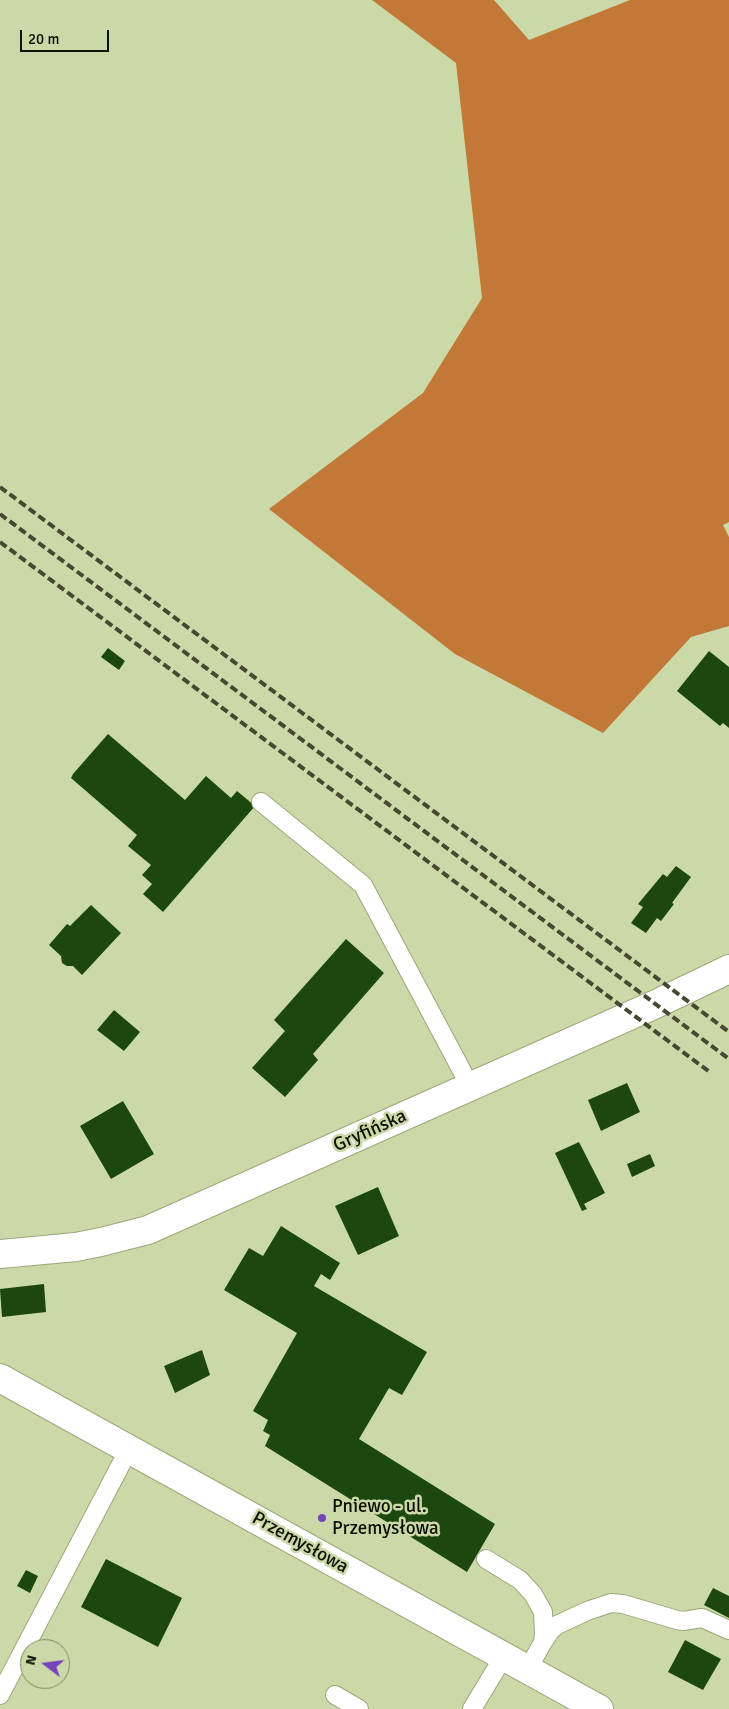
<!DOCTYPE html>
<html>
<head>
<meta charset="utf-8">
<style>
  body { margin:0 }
  #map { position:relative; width:729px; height:1709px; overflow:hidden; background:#cbd8a7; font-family:Signika,sans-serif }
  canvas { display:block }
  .north { position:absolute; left:20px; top:1639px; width:50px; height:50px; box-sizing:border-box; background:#cbd8a7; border:1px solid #7f8865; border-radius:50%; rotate:285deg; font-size:14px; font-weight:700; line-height:20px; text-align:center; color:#0d1102 }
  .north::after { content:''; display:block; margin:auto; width:18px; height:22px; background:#7643ba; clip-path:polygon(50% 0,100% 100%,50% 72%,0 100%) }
  .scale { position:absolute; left:20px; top:30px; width:89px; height:22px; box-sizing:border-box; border:2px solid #0d1102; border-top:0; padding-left:6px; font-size:15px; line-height:18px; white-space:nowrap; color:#0d1102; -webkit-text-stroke:4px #cbd8a7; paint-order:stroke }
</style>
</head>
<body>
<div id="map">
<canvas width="729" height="1709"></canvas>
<div class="north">N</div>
<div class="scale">20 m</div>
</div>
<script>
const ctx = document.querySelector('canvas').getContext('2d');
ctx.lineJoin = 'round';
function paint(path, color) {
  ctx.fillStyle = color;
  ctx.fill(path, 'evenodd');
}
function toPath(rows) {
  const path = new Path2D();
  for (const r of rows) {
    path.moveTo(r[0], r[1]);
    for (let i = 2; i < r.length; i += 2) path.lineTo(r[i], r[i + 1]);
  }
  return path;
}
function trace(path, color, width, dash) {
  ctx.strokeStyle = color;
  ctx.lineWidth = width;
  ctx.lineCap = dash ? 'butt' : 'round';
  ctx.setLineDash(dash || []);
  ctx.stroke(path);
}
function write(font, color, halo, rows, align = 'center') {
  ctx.font = font + ' Signika,sans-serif';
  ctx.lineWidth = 5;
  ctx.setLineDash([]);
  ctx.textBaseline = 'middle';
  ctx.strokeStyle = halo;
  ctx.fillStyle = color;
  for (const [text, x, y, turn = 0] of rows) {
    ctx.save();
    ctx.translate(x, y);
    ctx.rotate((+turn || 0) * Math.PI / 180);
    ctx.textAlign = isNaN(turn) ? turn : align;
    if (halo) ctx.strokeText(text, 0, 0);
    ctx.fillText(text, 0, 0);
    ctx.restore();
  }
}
const forest = toPath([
  [372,0,494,0,529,40,630,0,729,0,729,522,723,525,729,537,729,626,691,637,603,733,455,654,269,509,423,393,482,298,456,63]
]);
const building = toPath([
  [108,648,125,661,119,670,101,657],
  [709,651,729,667,729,728,723,723,720,726,677,691],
  [108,734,185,800,206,776,231,798,237,791,255,806,163,912,143,894,152,884,142,875,151,865,128,846,137,835,71,778,73,774],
  [676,866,691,877,672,903,674,904,661,921,657,918,646,933,631,923,643,907,638,904,663,874,667,877],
  [91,905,121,933,82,975,73,966,67,966,62,963,61,956,49,945,67,924,70,926],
  [346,939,384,973,313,1054,318,1060,285,1097,252,1068,285,1031,274,1020],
  [114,1010,140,1032,124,1051,97,1030],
  [627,1083,640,1112,601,1131,588,1100],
  [123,1101,154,1154,111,1179,80,1126],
  [579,1142,605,1193,584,1204,587,1209,582,1211,555,1153],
  [650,1154,655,1166,632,1177,627,1164],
  [378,1187,399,1236,358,1255,335,1206],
  [281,1226,340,1263,330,1280,321,1274,314,1286,427,1352,402,1395,389,1388,359,1439,495,1524,467,1572,265,1446,270,1435,263,1431,268,1420,253,1411,297,1333,224,1290,249,1248,263,1256],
  [44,1284,46,1312,2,1317,0,1289],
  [202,1350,210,1375,175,1393,164,1366],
  [106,1559,182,1598,158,1647,81,1607],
  [26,1570,38,1576,30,1593,17,1586],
  [713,1588,729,1596,729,1618,704,1605],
  [685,1640,721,1659,703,1690,668,1672]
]);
const lane = toPath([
  [261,802,363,885,470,1086],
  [486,1559,520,1580,533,1594,543,1612,544,1634,543,1642,528,1669],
  [543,1642,551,1630,557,1625,587,1611,611,1603,623,1604,677,1620,683,1621,702,1618,729,1630],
  [0,1695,129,1449],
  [335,1695,359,1709],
  [472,1709,504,1656]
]);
const street = toPath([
  [0,1254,76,1247,101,1242,148,1230,656,1004,729,969],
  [0,1378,599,1709]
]);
const rail = toPath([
  [0,487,729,1032],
  [0,514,729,1059],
  [0,542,711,1073]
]);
const markers = [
  [322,1518,5,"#7643ba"]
];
const streetNames = [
  ["Gryfińska",370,1131,-24],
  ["Przemysłowa",300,1543,29]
];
const poiNames = [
  ["Pniewo - ul.",332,1507],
  ["Przemysłowa",332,1529]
];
paint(forest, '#c27837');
paint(building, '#1c4810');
trace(lane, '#9ca779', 20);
trace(street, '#9ca779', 30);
trace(lane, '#fff', 18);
trace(street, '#fff', 28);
trace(rail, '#434a31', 4, [8, 4]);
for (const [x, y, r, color] of markers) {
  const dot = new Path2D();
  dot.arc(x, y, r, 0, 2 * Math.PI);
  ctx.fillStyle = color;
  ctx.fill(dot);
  trace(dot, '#cbd8a7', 2);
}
write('19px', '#0d1102', '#cbd8a7', streetNames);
write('19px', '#0d1102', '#cbd8a7', poiNames, 'left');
</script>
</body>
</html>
